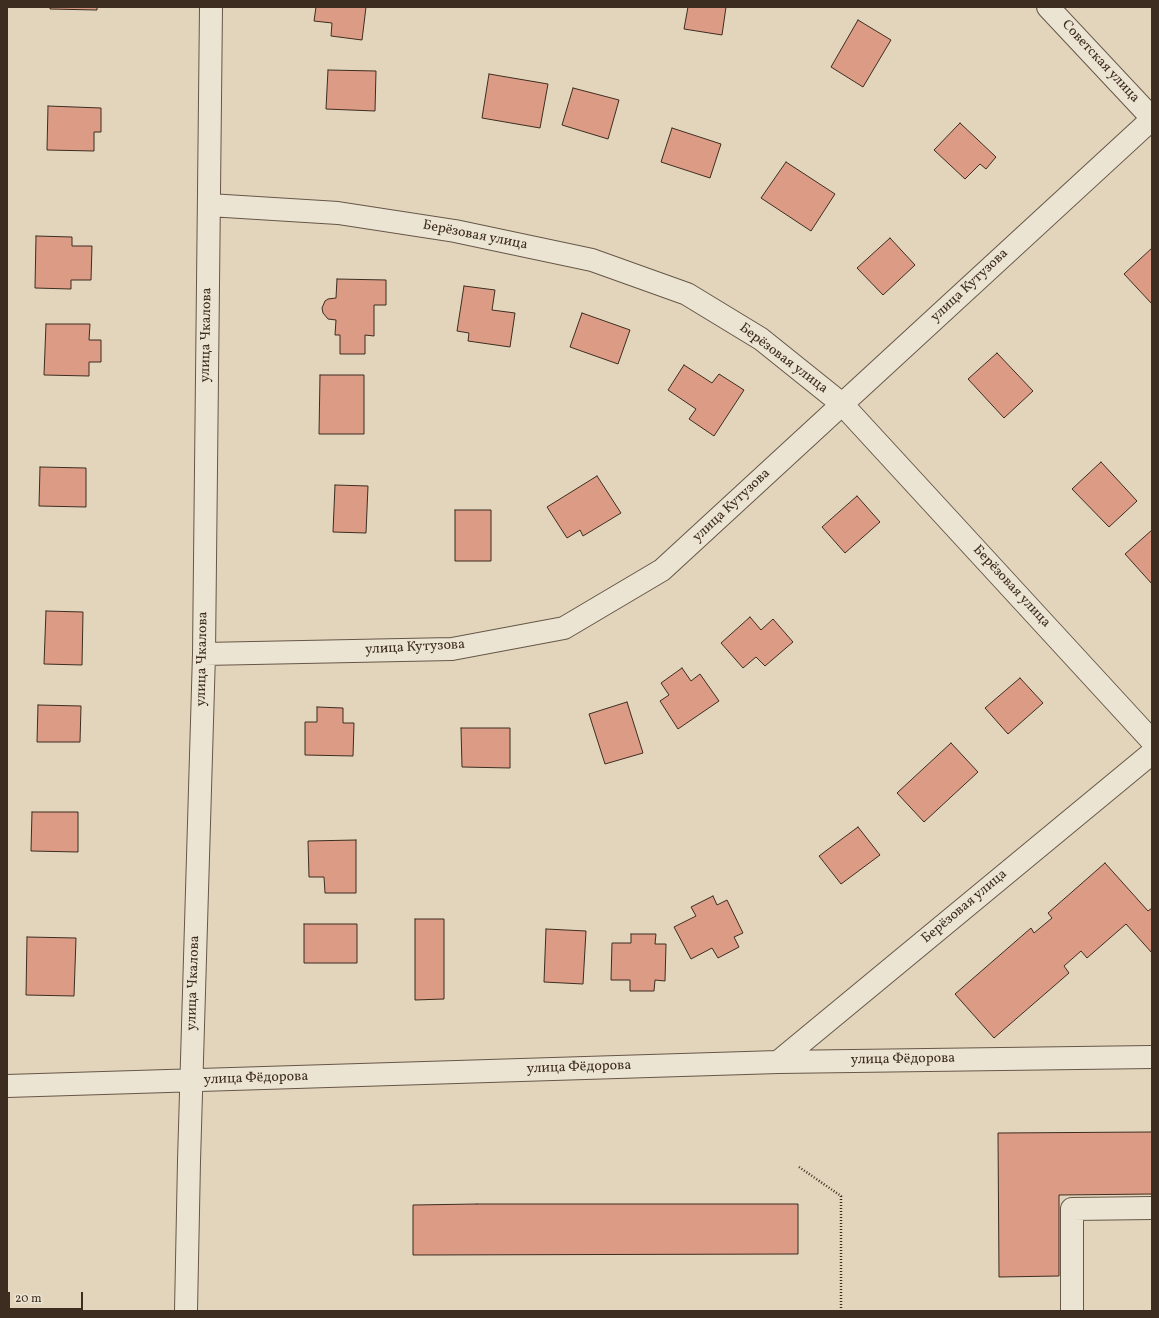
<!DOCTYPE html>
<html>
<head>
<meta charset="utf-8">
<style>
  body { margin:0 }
  #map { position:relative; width:1159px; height:1318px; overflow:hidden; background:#e2d5bc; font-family:Vollkorn,serif }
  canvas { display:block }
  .frame { position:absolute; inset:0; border:8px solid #3d2d20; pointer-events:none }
  .scale { position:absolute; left:8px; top:1292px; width:75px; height:18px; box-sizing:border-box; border:2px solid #3d2d20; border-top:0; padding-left:5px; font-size:12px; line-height:14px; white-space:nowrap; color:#3d2d20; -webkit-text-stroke:3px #ece4d3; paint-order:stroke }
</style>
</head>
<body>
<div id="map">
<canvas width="1159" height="1318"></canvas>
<div class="frame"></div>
<div class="scale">20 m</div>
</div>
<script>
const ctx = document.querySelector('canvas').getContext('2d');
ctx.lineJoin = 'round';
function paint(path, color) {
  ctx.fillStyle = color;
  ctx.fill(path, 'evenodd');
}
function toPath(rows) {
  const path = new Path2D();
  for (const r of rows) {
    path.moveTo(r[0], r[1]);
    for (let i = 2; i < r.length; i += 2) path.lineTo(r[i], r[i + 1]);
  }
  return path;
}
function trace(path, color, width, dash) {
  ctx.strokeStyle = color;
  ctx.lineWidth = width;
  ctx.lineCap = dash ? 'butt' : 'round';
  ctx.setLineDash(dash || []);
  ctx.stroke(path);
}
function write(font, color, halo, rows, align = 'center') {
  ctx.font = font + ' Vollkorn,serif';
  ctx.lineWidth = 3.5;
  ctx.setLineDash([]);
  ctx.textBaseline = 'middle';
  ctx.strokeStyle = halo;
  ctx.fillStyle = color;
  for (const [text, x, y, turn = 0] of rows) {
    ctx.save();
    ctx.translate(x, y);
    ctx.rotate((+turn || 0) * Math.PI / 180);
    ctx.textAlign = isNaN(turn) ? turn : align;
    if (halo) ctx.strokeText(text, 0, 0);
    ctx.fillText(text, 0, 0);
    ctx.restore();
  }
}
const building = toPath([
  [50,7,97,7,97,10,50,9,50,7],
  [316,7,366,7,362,40,331,36,332,23,314,21,316,7],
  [688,7,726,7,722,35,684,29,688,7],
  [858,20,891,40,863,87,831,67,858,20],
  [328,70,376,71,375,111,326,109,328,70],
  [489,74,548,84,540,128,482,118,489,74],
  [573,88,619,100,608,139,562,125,573,88],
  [48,106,101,108,101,132,94,132,94,151,47,150,48,106],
  [960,123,996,157,986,169,980,164,965,179,934,150,960,123],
  [672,128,721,144,710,178,661,162,672,128],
  [786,162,835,194,811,231,761,198,786,162],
  [36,236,72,237,72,246,92,246,91,280,71,280,71,289,35,288,36,236],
  [890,238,915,265,883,295,857,268,890,238],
  [1152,248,1152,304,1124,274,1152,248],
  [337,279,386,280,386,305,374,305,374,336,365,335,365,354,340,354,340,335,335,335,336,320,328,319,323,313,322,308,325,301,328,299,336,298,337,279],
  [464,286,495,290,492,310,515,313,510,347,468,341,469,333,457,331,464,286],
  [582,313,630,330,618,364,570,347,582,313],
  [46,324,90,324,89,340,101,340,101,362,89,362,89,376,44,375,46,324],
  [997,353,1033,391,1004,418,968,379,997,353],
  [684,365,712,383,719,374,744,390,714,436,689,419,696,409,668,390,684,365],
  [320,375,364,375,364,434,319,434,320,375],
  [1101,462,1137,501,1109,527,1072,489,1101,462],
  [40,467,86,468,86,507,39,506,40,467],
  [597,476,621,513,583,536,580,530,567,538,547,507,597,476],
  [335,485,368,486,366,533,333,532,335,485],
  [857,496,880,522,845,553,822,527,857,496],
  [455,510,491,510,491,561,455,561,455,510],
  [1152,530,1152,584,1125,554,1152,530],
  [46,611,83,612,82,665,44,664,46,611],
  [750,617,761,630,773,619,793,642,765,666,756,657,743,668,721,643,750,617],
  [682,668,691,681,700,674,719,701,678,729,660,701,669,695,661,683,682,668],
  [1020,678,1043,703,1008,734,985,708,1020,678],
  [627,702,643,753,605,764,589,714,627,702],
  [38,705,81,706,80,742,37,742,38,705],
  [317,707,343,708,343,723,354,723,353,756,305,755,305,722,317,722,317,707],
  [461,728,510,728,510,768,462,767,461,728],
  [951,743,978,772,924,822,897,793,951,743],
  [32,812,78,812,78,852,31,851,32,812],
  [858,827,880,855,841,884,819,856,858,827],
  [356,840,356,893,325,893,324,877,309,877,308,841,356,840],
  [1105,863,1148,911,1152,908,1152,953,1126,924,1087,958,1081,951,1064,966,1069,973,994,1038,955,994,1031,928,1034,933,1052,918,1048,913,1105,863],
  [713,896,717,905,727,900,743,933,734,937,739,947,718,958,712,948,691,959,674,927,696,916,691,907,713,896],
  [415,919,444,919,444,999,415,1000,415,919],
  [304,924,357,924,357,963,304,963,304,924],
  [546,929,586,931,583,984,544,982,546,929],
  [631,934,656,934,655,944,666,944,665,981,655,980,654,991,630,991,630,980,611,980,612,943,631,943,631,934],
  [27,937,76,938,74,996,26,995,27,937],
  [1152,1132,1152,1194,1059,1195,1059,1276,999,1277,998,1133,1152,1132],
  [477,1204,798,1204,798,1254,413,1255,413,1205,477,1204]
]);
const path = toPath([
  [799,1167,841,1196,841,1311]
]);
const minor = toPath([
  [1048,7,1152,118],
  [209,205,338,213,455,231,592,260,687,294,761,339,842,404,1152,741],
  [204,654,452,649,564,628,662,570,1152,119],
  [778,1062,1152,753],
  [7,1086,778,1062,1152,1057],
  [186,1311,189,1161,204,654,211,7],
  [1072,1311,1072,1209,1152,1208]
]);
const streetNames = [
  ["Советская улица",1100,62,47],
  ["Берёзовая улица",475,236,11],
  ["улица Кутузова",970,286,-43],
  ["улица Чкалова",207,335,-89],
  ["Берёзовая улица",783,359,37],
  ["улица Кутузова",732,506,-43],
  ["Берёзовая улица",1011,587,47],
  ["улица Кутузова",415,648,-3],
  ["улица Чкалова",203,659,-89],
  ["Берёзовая улица",965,907,-40],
  ["улица Чкалова",194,983,-88],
  ["улица Фёдорова",903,1060,-1],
  ["улица Фёдорова",579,1068,-2],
  ["улица Фёдорова",256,1079,-2]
];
paint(building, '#db9b85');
trace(building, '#3d2d20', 1);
trace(minor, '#665747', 24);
trace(path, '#3d2d20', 2.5, [1, 2]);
trace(minor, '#ece4d3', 22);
write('14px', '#3d2d20', '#ece4d3', streetNames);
</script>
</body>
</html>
